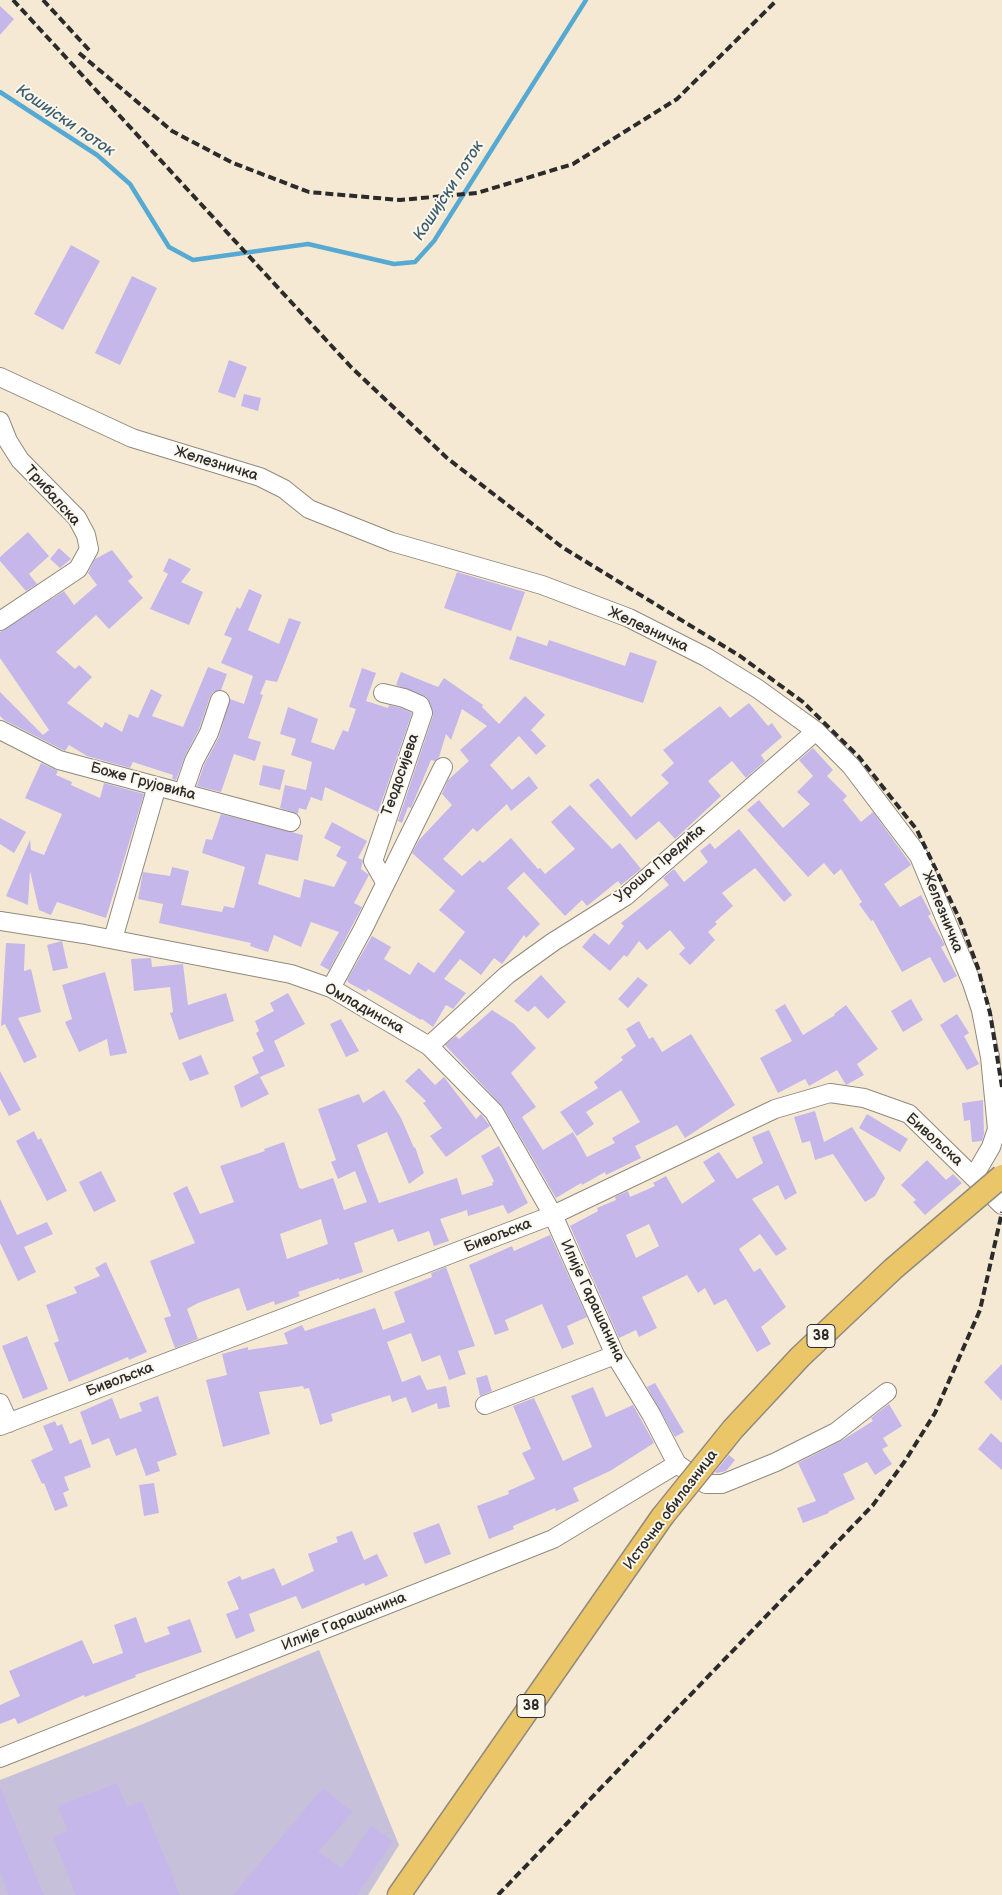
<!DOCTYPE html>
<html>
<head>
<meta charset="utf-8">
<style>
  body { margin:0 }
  canvas { display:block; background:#f6e9d3 }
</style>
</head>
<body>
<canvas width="1002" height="1895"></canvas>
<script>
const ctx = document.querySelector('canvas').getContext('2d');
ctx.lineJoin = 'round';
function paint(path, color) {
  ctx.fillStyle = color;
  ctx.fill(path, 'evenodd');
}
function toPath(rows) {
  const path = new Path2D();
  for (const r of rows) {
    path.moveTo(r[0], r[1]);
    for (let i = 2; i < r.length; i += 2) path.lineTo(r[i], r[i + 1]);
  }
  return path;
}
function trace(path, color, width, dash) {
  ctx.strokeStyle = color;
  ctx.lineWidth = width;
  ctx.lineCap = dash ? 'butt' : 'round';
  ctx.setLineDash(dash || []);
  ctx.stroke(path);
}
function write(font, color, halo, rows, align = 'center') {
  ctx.font = font + ' "Balsamiq Sans",sans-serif';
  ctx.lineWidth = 4;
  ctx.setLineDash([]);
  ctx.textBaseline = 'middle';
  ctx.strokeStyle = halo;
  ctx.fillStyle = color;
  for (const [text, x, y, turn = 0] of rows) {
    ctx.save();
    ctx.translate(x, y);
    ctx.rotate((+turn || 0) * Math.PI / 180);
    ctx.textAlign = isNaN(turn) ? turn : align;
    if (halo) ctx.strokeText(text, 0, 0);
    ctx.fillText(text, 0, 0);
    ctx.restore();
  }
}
const industrial = toPath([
  [319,1650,399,1845,368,1895,0,1895,0,1780,143,1724]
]);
const stream = toPath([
  [0,92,97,155,130,184,169,247,193,260,308,244,394,264,415,262,434,241,586,0]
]);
const building = toPath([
  [0,6,14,19,0,35],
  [71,245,100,261,63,330,34,314],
  [132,276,157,288,120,365,95,353],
  [229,360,247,367,235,398,218,392],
  [244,394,261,398,258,411,241,406],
  [28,532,49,556,29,574,37,584,26,591,0,561,0,557],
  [59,548,71,559,60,568,50,559],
  [112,550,133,577,128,581,143,598,109,629,96,615,56,652,75,669,79,665,92,677,67,703,102,728,105,722,122,732,129,714,138,718,151,689,162,695,152,716,183,727,208,667,227,674,221,690,213,692,210,697,199,729,185,756,176,780,172,779,173,775,133,762,130,768,87,756,69,745,65,751,63,750,4,720,0,716,0,692,43,735,49,730,0,658,0,632,64,591,74,605,97,585,88,573,95,559],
  [169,558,191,569,181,582,203,592,189,625,150,609,168,574,163,571],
  [457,572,525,592,511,631,444,608],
  [249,589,262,595,248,630,279,644,289,618,301,622,277,682,266,680,260,694,263,695,248,738,261,742,255,761,234,754,221,792,197,786,204,765,219,737,230,699,244,704,253,676,221,663,232,638,224,635,237,607,240,609],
  [517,636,547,646,549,640,625,666,630,652,657,661,643,703,509,659],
  [362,668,376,673,366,701,388,708,389,705,401,708,412,713,378,812,325,787,322,801,311,797,306,810,299,808,298,814,280,808,285,785,306,790,312,762,291,755,296,739,280,734,288,707,318,719,311,742,334,750,343,730,348,732,356,709,349,707],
  [401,672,438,687,444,678,483,705,482,707,499,724,525,696,545,715,531,730,546,746,536,755,519,736,490,765,512,790,529,776,538,788,511,811,507,804,477,832,473,828,443,859,462,876,480,860,483,863,511,838,538,869,540,868,545,874,575,849,551,822,570,805,612,849,620,843,641,869,621,885,618,881,587,906,582,900,565,916,524,872,507,888,540,924,526,938,524,935,502,964,494,958,481,975,460,959,444,979,466,993,453,1009,446,1005,433,1027,422,1019,421,1020,368,989,366,992,349,983,347,980,372,936,391,947,384,959,410,975,418,962,434,973,465,932,439,910,455,891,412,853,419,840,452,805,442,794,448,780,469,761,460,750,487,726,462,709,451,740,446,734,439,757,435,761,431,760,411,808,408,807,402,823,398,821,433,716,427,697,396,685],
  [749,703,768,726,772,723,782,737,761,755,765,761,746,778,732,761,708,781,721,796,675,839,659,821,636,840,589,785,598,778,631,817,669,783,661,775,674,763,663,750,720,706,730,718],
  [813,748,833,770,827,776,847,796,843,800,861,822,873,812,910,863,911,865,884,884,900,907,921,895,931,914,928,916,945,945,941,947,957,976,944,983,930,957,902,972,873,920,871,921,859,904,862,902,841,869,834,875,824,863,808,877,747,810,759,800,783,828,810,804,797,792,813,776,799,760],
  [41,763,58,771,56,775,72,782,71,785,100,798,104,783,144,794,106,918,57,902,51,915,39,910,30,871,28,905,6,896,30,840,31,850,44,855,62,814,25,798],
  [263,765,285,770,280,790,259,785],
  [221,814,303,835,298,861,266,854,258,884,300,898,304,879,334,887,347,862,336,856,341,847,324,838,332,822,367,841,358,858,363,860,361,869,369,875,354,903,362,907,329,970,320,965,339,932,311,922,301,947,274,935,268,952,250,946,251,943,159,923,163,904,138,899,143,872,170,876,172,867,189,871,181,905,222,912,224,906,234,908,245,867,202,853,206,839,212,840],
  [0,818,26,832,14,853,0,844],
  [739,829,792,895,784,902,755,868,722,893,733,906,715,922,717,924,708,932,715,940,690,965,679,954,685,948,670,930,647,950,639,941,627,957,624,955,610,971,582,947,594,933,609,945,624,926,621,923,669,885,663,878,674,869,684,882,708,862,700,851,710,843,715,849],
  [62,941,68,968,53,971,47,945],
  [6,943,25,944,24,971,31,969,41,1012,18,1018,37,1057,24,1063,5,1024,1,1026],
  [151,958,152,967,183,964,188,1005,226,993,234,1021,179,1040,170,1013,173,1012,170,987,134,991,131,959],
  [105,972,127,1053,110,1056,107,1039,79,1052,65,1022,72,1019,62,985],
  [541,975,566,1002,548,1019,535,1006,528,1012,514,1001],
  [638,977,648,985,628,1008,618,999],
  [288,993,305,1024,274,1041,285,1066,260,1077,269,1094,241,1108,234,1086,259,1073,252,1057,264,1051,256,1033,259,1031,255,1021,274,1011,270,1003],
  [911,999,923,1020,903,1032,891,1011],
  [785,1004,803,1035,835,1015,834,1014,846,1005,878,1049,857,1064,864,1075,846,1085,837,1070,809,1086,805,1079,778,1093,760,1058,792,1041,775,1010],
  [492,1010,514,1024,536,1048,511,1073,536,1107,522,1117,543,1150,573,1132,587,1157,615,1143,612,1138,640,1122,621,1090,586,1112,594,1124,577,1136,560,1112,598,1088,594,1082,623,1060,621,1057,636,1046,626,1029,639,1021,649,1039,653,1037,662,1052,691,1034,735,1105,685,1138,677,1125,635,1146,641,1158,606,1175,605,1172,582,1185,581,1183,556,1198,503,1107,445,1045,456,1036,459,1039],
  [957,1014,969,1033,964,1036,979,1064,967,1070,940,1025],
  [341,1019,359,1051,346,1057,330,1024],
  [201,1055,209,1074,190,1081,182,1063],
  [419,1068,435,1085,444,1077,476,1119,481,1114,490,1126,446,1157,430,1136,442,1128,423,1103,426,1101,405,1081],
  [0,1071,21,1110,9,1116,0,1099],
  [384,1090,401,1118,414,1148,415,1147,424,1173,409,1184,387,1132,357,1145,365,1167,361,1169,365,1167,379,1203,457,1178,462,1195,493,1185,492,1183,494,1181,481,1156,499,1146,528,1203,508,1214,503,1205,468,1216,467,1210,440,1219,449,1241,434,1246,429,1231,398,1242,393,1229,354,1243,363,1272,339,1280,339,1278,298,1292,300,1296,275,1305,274,1301,247,1311,239,1288,198,1303,187,1309,198,1339,175,1348,164,1318,171,1316,150,1261,195,1243,173,1193,187,1186,200,1214,234,1202,220,1166,265,1151,264,1149,284,1142,299,1188,302,1189,333,1178,344,1210,367,1202,355,1171,338,1179,331,1162,336,1160,318,1109,359,1094,363,1103],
  [321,1219,328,1244,287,1259,280,1234],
  [983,1100,984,1134,982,1141,972,1142,970,1120,964,1121,962,1103],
  [815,1111,824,1142,852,1127,885,1178,875,1196,865,1202,833,1154,815,1160,810,1141,802,1143,794,1117],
  [867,1114,908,1139,900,1152,859,1128],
  [769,1130,797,1193,785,1200,778,1185,752,1199,787,1249,776,1256,760,1234,739,1249,754,1272,760,1268,786,1307,761,1327,771,1344,757,1352,726,1299,714,1305,705,1288,698,1293,687,1275,642,1297,657,1328,639,1337,636,1330,619,1338,570,1226,598,1211,597,1208,616,1200,615,1197,628,1191,630,1197,655,1186,653,1183,666,1176,682,1204,715,1181,703,1162,719,1152,737,1179,763,1163,752,1137],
  [649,1224,659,1246,636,1258,626,1235],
  [34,1131,38,1140,41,1138,67,1191,47,1201,16,1141],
  [927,1160,946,1180,953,1174,962,1183,925,1215,913,1202,916,1200,901,1185],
  [101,1171,116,1201,94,1212,79,1182],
  [0,1199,17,1235,47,1222,53,1234,24,1247,36,1272,18,1281,0,1243],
  [550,1235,587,1317,567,1326,574,1344,562,1349,542,1304,505,1320,509,1330,495,1335,469,1265,512,1246,514,1251],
  [106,1262,147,1352,129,1360,128,1357,69,1382,54,1343,59,1341,46,1305,77,1293,74,1287,100,1276,95,1268],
  [446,1267,475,1346,458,1351,466,1374,449,1380,440,1355,422,1362,411,1333,387,1342,402,1382,420,1375,427,1390,446,1386,450,1407,438,1409,437,1403,412,1413,406,1397,392,1402,390,1395,331,1414,333,1421,320,1425,309,1388,304,1389,303,1386,259,1392,270,1434,223,1447,206,1380,227,1375,222,1354,248,1347,248,1350,288,1344,284,1333,302,1325,305,1331,375,1308,383,1330,405,1322,394,1292,432,1277,431,1273],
  [27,1336,48,1389,23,1399,2,1346],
  [1002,1364,1002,1401,984,1382],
  [487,1375,492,1391,480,1396,476,1378],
  [655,1383,684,1432,675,1437,647,1387],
  [593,1387,606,1417,633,1405,654,1443,610,1471,573,1488,579,1501,556,1511,555,1508,513,1526,514,1529,489,1539,477,1506,509,1494,508,1491,535,1479,522,1453,531,1449,513,1406,534,1398,563,1461,592,1447,571,1396],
  [158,1396,177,1455,157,1462,160,1471,146,1476,136,1448,116,1456,109,1438,92,1445,80,1412,112,1398,120,1419,142,1411,139,1403],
  [889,1404,902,1426,883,1438,888,1446,882,1449,892,1464,875,1475,867,1462,843,1474,855,1499,828,1512,829,1513,803,1523,797,1508,816,1501,798,1463,841,1441,873,1421,871,1418],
  [55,1421,57,1426,62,1424,70,1444,81,1439,91,1467,64,1477,69,1490,63,1493,68,1506,55,1511,44,1483,42,1484,31,1460,53,1450,43,1426],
  [991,1433,1002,1443,1002,1470,978,1449],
  [729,1455,735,1460,726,1471,717,1473,715,1472],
  [154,1483,159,1513,144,1516,139,1485],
  [439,1523,451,1554,425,1564,413,1533],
  [352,1531,364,1560,377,1554,388,1576,365,1586,364,1583,302,1609,296,1596,249,1614,255,1631,236,1639,226,1614,239,1609,227,1582,240,1576,242,1580,274,1568,282,1586,314,1571,308,1554,338,1542,336,1537],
  [136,1617,145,1643,170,1634,167,1627,190,1619,202,1652,135,1675,136,1677,85,1697,84,1695,18,1724,15,1718,0,1724,0,1705,20,1696,9,1671,82,1640,93,1664,123,1653,114,1625],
  [117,1783,127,1807,142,1801,180,1895,76,1895,53,1837,68,1831,58,1806],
  [0,1787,44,1895,9,1895,0,1872],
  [323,1788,352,1812,318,1852,342,1868,371,1826,393,1841,357,1895,233,1895]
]);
const minor = toPath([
  [0,377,132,438,260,477,284,489,309,509,392,542,542,585,629,618,706,657,758,689,816,731,851,766,919,856,972,983,981,1010,990,1057,997,1129,991,1147,974,1176],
  [0,421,8,441,20,460,77,518,86,535,89,549,78,569,0,621],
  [383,693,404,698,420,705,423,713,373,861,385,882],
  [0,730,59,760,291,822],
  [183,793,194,761,209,733,220,700],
  [0,921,84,934,291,974,331,988,429,1046,494,1112,553,1215,615,1355,651,1414,677,1464,706,1484,722,1484,776,1462,836,1432,887,1392],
  [113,939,157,786],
  [331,988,363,929,443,767],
  [429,1046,507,975,553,942,626,896,816,731],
  [0,1403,9,1423],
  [485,1405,615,1355],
  [0,1426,553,1215,775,1109,830,1093,864,1098,909,1114,1002,1205],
  [0,1758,553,1539,677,1464]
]);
const major = toPath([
  [399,1895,662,1517]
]);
const rail = toPath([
  [13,0,351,367,447,458,562,547,740,656,803,702,859,757,917,830,960,920,978,968,990,1013,1002,1087],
  [43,0,90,51],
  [79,53,172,131,233,163,309,192,400,200,477,193,573,164,677,99,777,0],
  [498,1895,847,1532,873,1505,905,1461,935,1413,980,1310,1002,1212]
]);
const majorBridge = toPath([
  [662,1517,733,1429,800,1357,893,1269,1002,1176]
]);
const shields = [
  [821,1336,28],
  [531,1706,28]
];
const shieldNames = [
  ["38",821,1336],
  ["38",531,1706]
];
const streetNames = [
  ["Железничка",216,464,17],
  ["Трибалска",52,496,48],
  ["Железничка",648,630,25],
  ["Теодосијева",401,775,-71],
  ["Боже Грујовића",143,782,15],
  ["Уроша Предића",660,864,-40],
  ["Железничка",942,912,68],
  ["Омладинска",364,1009,29],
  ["Бивољска",934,1140,42],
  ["Бивољска",498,1236,-21],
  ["Илије Гарашанина",592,1301,65],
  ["Бивољска",120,1380,-21],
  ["Источна обилазница",671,1510,-53],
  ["Илије Гарашанина",344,1622,-22]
];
const waterNames = [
  ["Кошијски поток",65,121,34],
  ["Кошијски поток",449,191,-57]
];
paint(industrial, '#c6c0da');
trace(stream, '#56a9d2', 4.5);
paint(building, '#c6b7ea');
trace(minor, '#908a7f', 20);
trace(major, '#908a7f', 25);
trace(minor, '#fff', 18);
trace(major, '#eac669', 22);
trace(rail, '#2b2b2b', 4, [8, 4]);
trace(majorBridge, '#908a7f', 25, []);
trace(majorBridge, '#eac669', 22);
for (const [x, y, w] of shields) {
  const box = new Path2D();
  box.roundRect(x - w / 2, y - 11.5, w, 23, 4);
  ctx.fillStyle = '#fbf7ec';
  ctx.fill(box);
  trace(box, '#2b2b2b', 1);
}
write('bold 14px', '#2b2b2b', null, shieldNames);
write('15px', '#2b2b2b', '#fbf7ec', streetNames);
write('italic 16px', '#3c5d6e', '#fbf7ec', waterNames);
</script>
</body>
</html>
